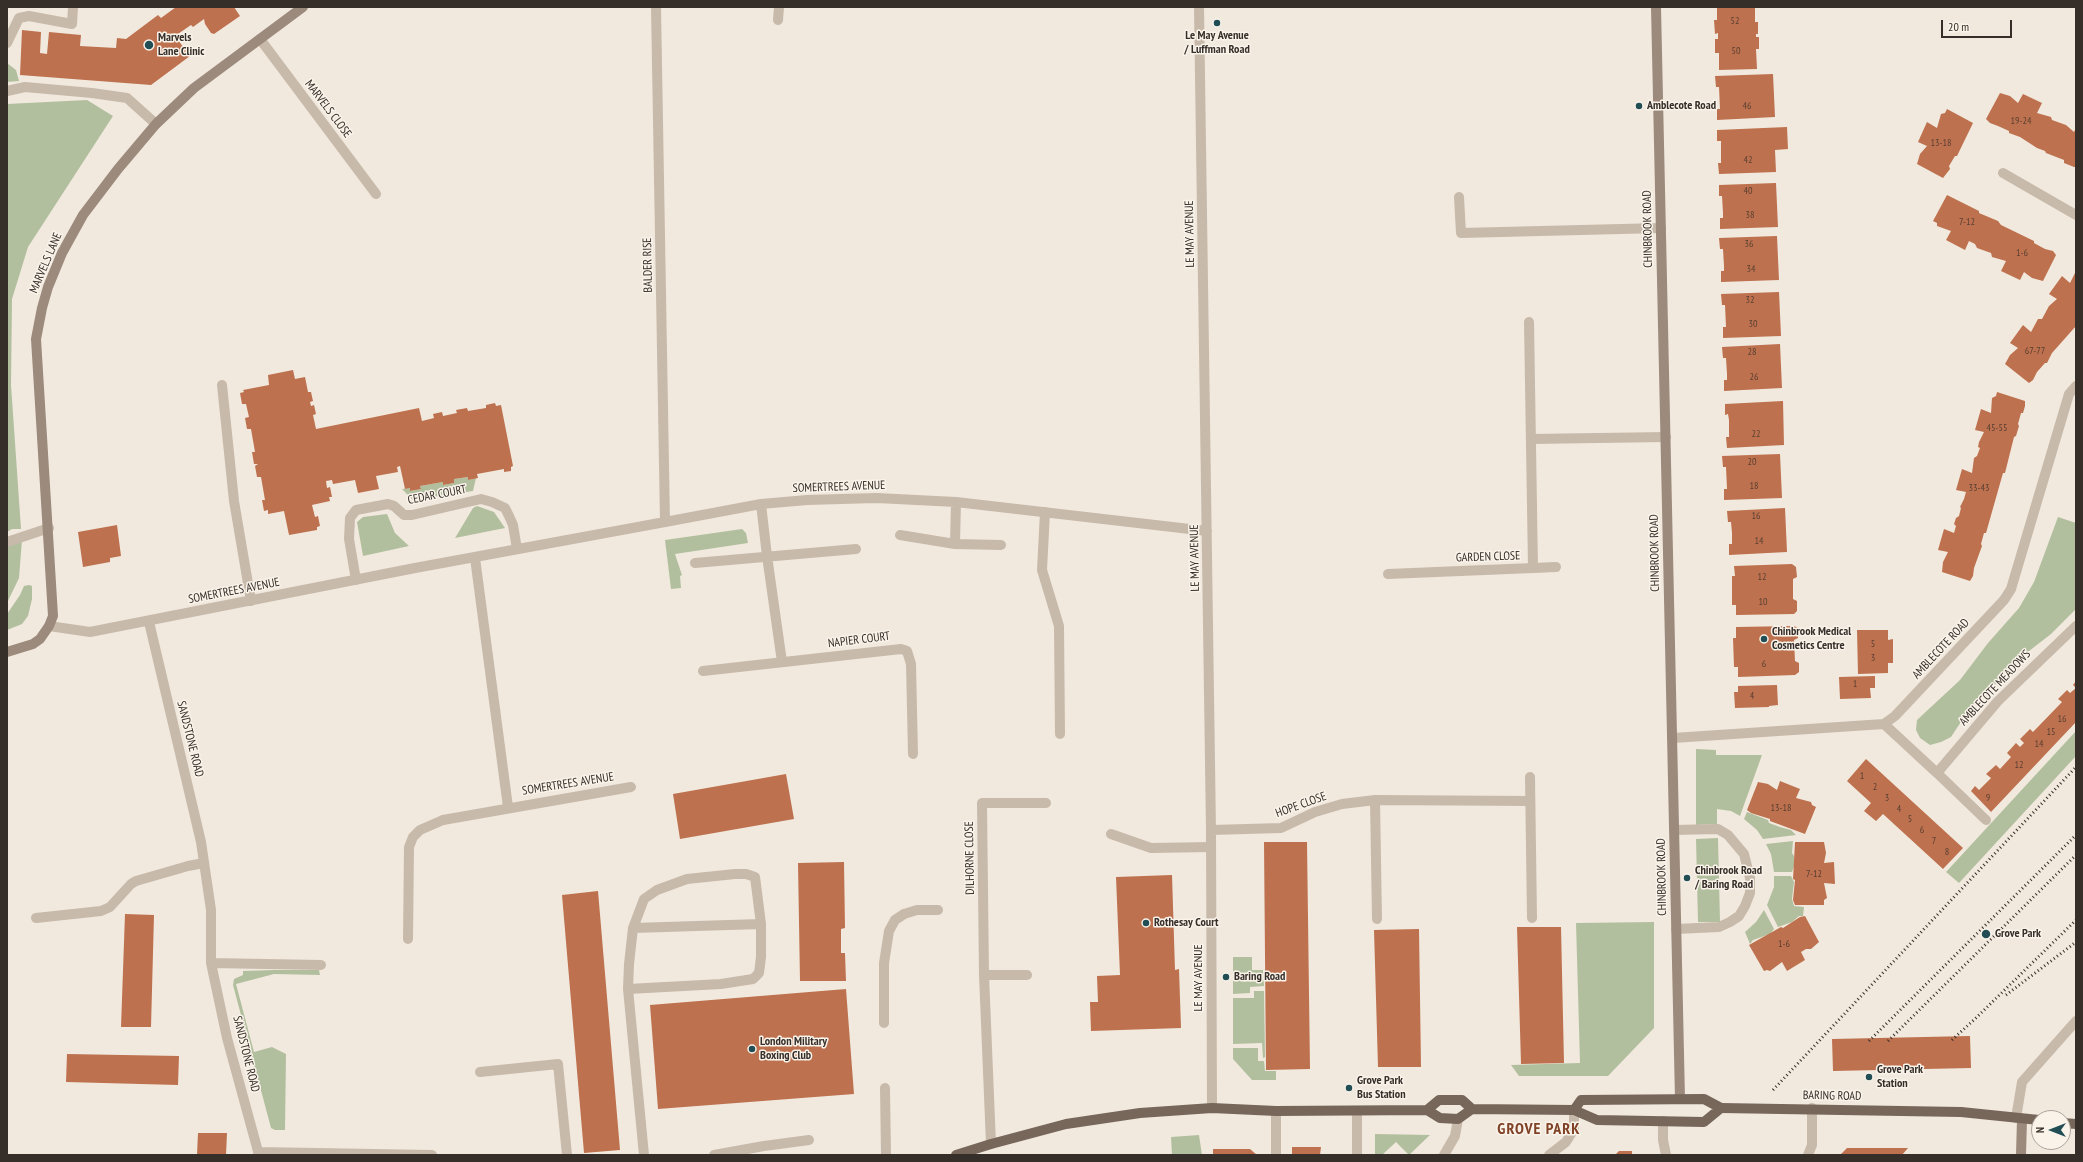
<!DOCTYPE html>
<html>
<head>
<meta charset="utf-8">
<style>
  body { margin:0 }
  #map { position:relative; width:2083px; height:1162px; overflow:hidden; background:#f1e9de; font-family:"PT Sans Narrow",sans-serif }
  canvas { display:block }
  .frame { position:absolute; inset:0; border:8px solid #362e29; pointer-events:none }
  .north { position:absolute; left:2031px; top:1110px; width:40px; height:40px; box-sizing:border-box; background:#f9f3ea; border:1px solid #aba49d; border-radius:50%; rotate:270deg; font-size:11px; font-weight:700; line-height:16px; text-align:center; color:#362e29 }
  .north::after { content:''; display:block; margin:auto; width:14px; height:18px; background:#214e55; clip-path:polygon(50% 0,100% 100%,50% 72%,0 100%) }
  .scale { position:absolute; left:1941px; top:20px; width:71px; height:18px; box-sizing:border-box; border:2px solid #362e29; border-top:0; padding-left:5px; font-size:12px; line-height:14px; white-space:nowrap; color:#362e29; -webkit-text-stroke:3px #f9f3ea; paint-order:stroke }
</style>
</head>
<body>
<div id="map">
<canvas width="2083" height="1162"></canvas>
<div class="frame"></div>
<div class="north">N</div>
<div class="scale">20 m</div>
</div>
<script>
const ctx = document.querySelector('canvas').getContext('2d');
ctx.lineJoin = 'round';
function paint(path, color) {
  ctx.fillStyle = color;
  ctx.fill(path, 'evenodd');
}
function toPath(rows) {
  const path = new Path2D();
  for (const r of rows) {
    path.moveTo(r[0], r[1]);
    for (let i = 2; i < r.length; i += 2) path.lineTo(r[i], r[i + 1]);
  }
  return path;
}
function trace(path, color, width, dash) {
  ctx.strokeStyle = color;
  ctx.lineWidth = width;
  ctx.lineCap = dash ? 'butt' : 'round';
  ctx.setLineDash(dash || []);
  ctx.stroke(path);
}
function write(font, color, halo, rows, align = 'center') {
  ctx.font = font + ' "PT Sans Narrow",sans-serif';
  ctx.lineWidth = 3;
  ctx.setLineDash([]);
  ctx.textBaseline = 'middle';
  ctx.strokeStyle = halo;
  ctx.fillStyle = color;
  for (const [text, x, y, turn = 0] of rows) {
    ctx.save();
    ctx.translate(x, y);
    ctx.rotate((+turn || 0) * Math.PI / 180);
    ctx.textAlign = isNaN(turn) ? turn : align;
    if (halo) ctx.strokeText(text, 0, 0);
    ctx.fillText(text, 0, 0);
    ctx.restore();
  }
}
const green = toPath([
  [7,63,16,70,19,81,7,82],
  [87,100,113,116,28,247,12,299,11,385,21,529,12,529,7,532,7,104],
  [468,477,468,480,476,478,473,491,413,500,402,489,410,488,411,491,421,489,420,486,443,482,443,485,454,483,454,479],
  [477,506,494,512,505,528,455,538,473,508],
  [387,514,395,533,409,546,363,556,357,522,363,517],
  [2058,517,2076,523,2076,609,2051,634,2020,658,1993,687,1972,705,1951,737,1941,742,1930,745,1920,738,1916,730,1917,720,1960,680,1988,643,2019,608,2034,582],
  [742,529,746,533,748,543,675,554,682,575,680,576,681,588,671,589,665,540],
  [22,540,19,578,7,603,7,546],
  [29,585,32,586,32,599,28,616,22,624,7,630,7,614,20,595,24,586],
  [2076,731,2076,756,1959,883,1946,872],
  [1696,749,1716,750,1716,755,1762,755,1740,816,1731,811,1717,809,1717,824,1696,825],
  [1747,812,1768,820,1769,823,1780,827,1791,830,1796,835,1763,839,1757,830,1744,819],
  [1718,838,1720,922,1698,922,1696,839],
  [1793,841,1792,853,1794,856,1794,866,1792,872,1774,872,1771,854,1766,844],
  [1774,876,1791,876,1794,882,1792,899,1794,906,1804,907,1803,916,1799,916,1792,922,1778,927,1767,905,1774,887],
  [1764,910,1774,929,1770,934,1753,940,1750,944,1745,932,1756,922],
  [1654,922,1654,1028,1608,1076,1519,1076,1511,1065,1580,1063,1576,923],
  [1233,957,1252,957,1252,970,1263,970,1264,986,1250,987,1250,993,1233,994],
  [274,970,319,970,320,975,274,974,236,984,254,1052,272,1047,286,1054,285,1130,275,1130,271,1128,233,985,234,979,243,975,243,971],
  [1254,991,1264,991,1265,1057,1263,1058,1262,1043,1233,1044,1233,998,1254,998],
  [1233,1048,1258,1048,1258,1061,1264,1061,1265,1071,1276,1071,1276,1080,1252,1080,1233,1059],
  [1375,1134,1430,1135,1409,1155,1396,1142,1382,1155,1375,1155],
  [1199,1135,1202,1155,1172,1155,1171,1137]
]);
const building = toPath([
  [176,7,234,7,240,16,214,34,211,33,205,24,204,19,193,27,191,25,175,36,190,56,151,85,20,75,22,30,41,32,40,53,47,54,49,32,81,35,80,46,116,48,117,38,126,39,158,15,161,18],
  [1717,7,1755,7,1755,22,1758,22,1758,34,1756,34,1756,37,1759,37,1759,49,1756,49,1757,69,1719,70,1719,53,1715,53,1715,39,1718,39,1718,33,1715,34,1714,20,1717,20],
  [1773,74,1775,117,1717,120,1717,109,1720,109,1719,87,1716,87,1715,76],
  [2000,93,2010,96,2018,103,2023,94,2042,103,2037,113,2051,117,2052,120,2066,125,2074,132,2076,128,2076,167,2074,167,2064,163,2064,160,2046,153,2045,151,2037,148,2020,137,2009,133,2009,131,1998,126,1990,123,1986,119],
  [1947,109,1973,123,1957,156,1955,156,1949,166,1950,169,1943,178,1917,164,1920,154,1927,146,1918,142,1927,122,1937,128,1941,114,1945,113],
  [1787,127,1788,149,1775,150,1776,172,1719,174,1718,163,1721,163,1721,141,1717,141,1717,130],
  [1776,183,1778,227,1720,229,1720,218,1723,218,1723,213,1722,196,1719,196,1719,185],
  [1947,195,1979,211,1979,213,1998,221,2001,225,2034,241,2034,243,2045,249,2053,251,2056,255,2043,281,2032,278,2024,272,2020,280,2001,271,2006,261,1992,257,1991,253,1977,248,1975,244,1969,241,1965,250,1946,240,1951,231,1937,226,1937,223,1933,221],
  [1777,236,1779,280,1721,282,1721,271,1724,271,1724,266,1723,249,1720,249,1719,238],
  [2076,271,2076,326,2052,353,2047,363,2045,363,2037,372,2033,380,2029,383,2005,364,2010,355,2018,348,2010,343,2023,325,2031,332,2038,319,2042,319,2049,306,2057,299,2049,294,2062,276,2070,283],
  [1779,292,1781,336,1723,338,1723,327,1726,327,1725,305,1722,305,1721,294],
  [1780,344,1782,388,1724,391,1724,380,1727,380,1727,374,1726,358,1723,358,1722,347],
  [293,370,295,379,305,377,308,392,311,392,313,401,310,402,311,406,314,405,316,414,313,415,316,429,419,408,422,421,434,418,433,414,442,412,443,416,457,413,456,410,467,408,468,411,486,408,486,405,495,403,496,406,501,405,513,466,511,467,511,471,504,472,504,469,477,474,478,478,468,480,468,477,454,479,454,483,443,485,443,482,420,486,421,489,410,491,410,488,405,489,400,466,397,467,398,472,376,476,379,489,358,493,355,480,333,484,332,480,326,481,327,488,330,487,332,497,329,497,330,501,312,505,315,517,318,516,320,526,317,527,317,530,289,535,284,511,268,514,268,510,264,511,262,500,265,500,261,477,257,477,255,466,258,464,254,464,252,452,255,452,251,429,247,429,245,418,249,417,246,404,242,404,240,393,244,392,243,390,269,385,268,375],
  [1997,392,2025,401,2025,406,2023,413,2021,413,2018,424,2019,426,2016,436,2014,437,2005,473,2003,473,1986,533,1984,533,1981,544,1982,546,1974,568,1973,576,1970,581,1942,572,1943,562,1948,552,1938,550,1944,529,1954,533,1956,526,1954,524,1956,518,1959,516,1961,508,1960,507,1964,499,1966,492,1956,490,1962,469,1972,473,1974,458,1977,456,1980,448,1978,447,1979,442,1984,432,1975,430,1981,409,1991,413,1992,398,1996,396],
  [1783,401,1784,445,1727,448,1726,437,1729,437,1729,420,1728,414,1725,415,1725,404],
  [1780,454,1782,498,1724,500,1724,489,1727,489,1726,467,1723,467,1722,456],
  [1785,508,1787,552,1729,555,1729,544,1732,544,1732,533,1731,522,1728,522,1727,511],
  [117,525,121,556,110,558,110,562,83,567,78,532],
  [1792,564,1796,567,1797,577,1793,579,1793,599,1797,601,1797,611,1794,614,1736,615,1736,605,1732,605,1732,576,1735,576,1734,566],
  [1794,626,1798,628,1798,638,1794,640,1795,661,1799,663,1799,672,1795,675,1738,677,1738,667,1734,667,1733,638,1736,638,1736,627],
  [1857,630,1888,630,1888,640,1893,639,1893,663,1888,663,1888,673,1858,674],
  [1875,676,1875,688,1870,688,1871,698,1840,699,1839,677],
  [2076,681,2076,722,1991,812,1971,791,1975,786,1979,790,1991,778,1986,774,1996,765,2000,769,2011,757,2007,753,2016,743,2020,747,2024,743,2020,739,2030,729,2033,732,2062,702,2058,699,2067,690,2070,693,2076,688,2073,685],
  [1777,685,1778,705,1769,706,1769,707,1735,708,1734,692,1738,692,1738,686],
  [1866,759,1963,848,1943,869,1883,814,1876,821,1864,811,1871,803,1847,781],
  [786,774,794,819,680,839,673,794],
  [1780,781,1800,789,1796,798,1811,802,1812,805,1816,807,1805,834,1770,821,1770,819,1751,813,1747,810,1758,782,1768,784,1777,790],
  [1264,842,1307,842,1310,1069,1266,1070],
  [1795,842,1824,842,1826,853,1824,863,1834,862,1835,884,1824,883,1827,898,1824,900,1824,905,1795,905,1793,900,1795,880,1793,879],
  [844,862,845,928,841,929,841,953,845,953,846,981,800,981,798,863],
  [1172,875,1175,970,1179,969,1181,1028,1091,1031,1090,1002,1098,1002,1097,976,1120,975,1116,877],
  [598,891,620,1150,584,1153,562,895],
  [125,914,154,915,151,1027,121,1027],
  [1805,916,1819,942,1811,949,1806,949,1801,952,1805,960,1787,971,1782,962,1770,971,1767,970,1764,971,1749,945,1781,927,1783,928,1800,917],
  [1517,927,1561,927,1564,1063,1521,1064],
  [1419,929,1421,1067,1378,1067,1374,930],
  [846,989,854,1094,658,1109,650,1005],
  [1970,1036,1971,1068,1833,1071,1832,1039],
  [67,1054,179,1056,178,1085,66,1082],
  [198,1133,227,1133,226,1155,197,1155],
  [1292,1147,1321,1147,1320,1155,1292,1155],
  [1847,1148,1908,1148,1902,1155,1840,1155],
  [1213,1149,1250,1149,1257,1155,1213,1155],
  [1619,1151,1632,1151,1632,1155,1615,1155]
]);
const lane = toPath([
  [778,20,779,7],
  [7,43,19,18,29,16,72,24,73,7],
  [7,91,25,87,92,93,127,98,156,124],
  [1459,197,1461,233,1661,228],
  [1045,512,1042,570,1059,626,1060,734],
  [7,542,49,528],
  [1533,568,1556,567],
  [1530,777,1532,918],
  [1111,834,1151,848,1211,847],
  [633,928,644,899,657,890,687,879,735,874,746,874,755,877,761,924],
  [408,939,409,847,413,837,420,830,443,820],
  [628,989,721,984,753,979,759,973,761,957,761,924,633,928,629,964,628,989,644,1155],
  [884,1023,884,963,889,931,895,920,904,914,917,910,938,910],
  [885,1088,886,1155],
  [1276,1111,1276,1155],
  [1357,1111,1357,1155],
  [1663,1121,1663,1140,1666,1155],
  [714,1155,764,1146,809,1140],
  [1444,1155,1455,1136,1458,1119],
  [1549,1155,1566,1142,1574,1129,1574,1110]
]);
const street = toPath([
  [656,7,665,522],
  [1199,7,1211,830,1212,1108],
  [260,39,376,194],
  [2003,173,2076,215],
  [222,385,234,501,251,601],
  [1531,439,1666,437],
  [761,504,767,556,782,662],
  [900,535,955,544,1001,545],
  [955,544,956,502],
  [475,558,508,807],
  [695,563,856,549],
  [1388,574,1533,568,1529,322],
  [356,580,349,539,350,518,356,510,388,504,394,506,404,515,412,515,481,499,492,502,505,508,509,516,513,525,517,549],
  [149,622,201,842,211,910,211,963,227,1038,259,1155],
  [49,626,90,632,415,568,665,522,761,504,807,500,877,498,956,502,1207,531],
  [703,671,901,649,907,651,911,664,913,754],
  [1884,724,1937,773,1998,701,2076,626],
  [1673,738,1884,724,1895,716,2004,600,2011,589,2069,394,2076,386],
  [1937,773,1986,820],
  [1375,800,1377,919],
  [443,820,631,787],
  [1211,830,1281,828,1315,812,1342,804,1375,800,1530,801],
  [1674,830,1718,829,1728,835,1744,854,1750,878,1750,893,1745,906,1739,916,1730,922,1719,927,1676,929],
  [36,918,101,911,110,907,131,884,136,881,188,866,204,863],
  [211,963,321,965],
  [984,975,1027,975],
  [480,1072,558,1064,567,1155],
  [2016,1118,2022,1082,2076,1021],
  [991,1144,984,975,982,803,1046,803],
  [258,1152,432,1155]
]);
const secondary = toPath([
  [1656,7,1680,1099],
  [7,652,33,644,40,639,49,626,53,616,36,339,42,308,48,287,62,253,83,215,118,169,156,124,194,88,303,7],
  [2021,1155,2022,1119]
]);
const primary = toPath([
  [1427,1110,1439,1100,1462,1100,1472,1109],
  [1961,1112,2039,1120],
  [2063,1123,2076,1124],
  [956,1155,991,1144,1066,1124,1140,1113,1212,1108,1276,1111,1427,1110,1440,1118,1458,1119,1472,1109,1574,1110,1597,1120,1704,1122,1721,1108,1704,1099,1581,1100,1574,1110]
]);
const rail = toPath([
  [2006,995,2076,942],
  [1952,1040,1977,1017,2076,920],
  [1869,1041,2076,835],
  [1888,1041,2076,855],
  [1773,1090,2076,767]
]);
const laneBridge = toPath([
  [1808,1155,1812,1145,1812,1108]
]);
const primaryBridge = toPath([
  [1721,1108,1961,1112]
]);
const markers = [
  [1217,23,4,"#214e55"],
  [149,45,5,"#214e55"],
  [1639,106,4,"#214e55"],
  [1764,639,4,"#214e55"],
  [1687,878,4,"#214e55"],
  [1146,923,4,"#214e55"],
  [1986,934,5,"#214e55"],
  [1226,977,4,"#214e55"],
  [752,1049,4,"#214e55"],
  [1869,1077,4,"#214e55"],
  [1349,1088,4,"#214e55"]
];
const numberNames = [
  ["52",1735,21],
  ["50",1736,51],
  ["46",1747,106],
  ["19-24",2021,121],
  ["13-18",1941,143],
  ["42",1748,160],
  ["40",1748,191],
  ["38",1750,215],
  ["7-12",1967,222],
  ["36",1749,244],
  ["1-6",2022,253],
  ["34",1751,269],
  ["32",1750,300],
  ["30",1753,324],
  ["67-77",2035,351],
  ["28",1752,352],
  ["26",1754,377],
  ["45-55",1997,428],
  ["22",1756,434],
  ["20",1752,462],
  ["18",1754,486],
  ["33-43",1979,488],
  ["16",1756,516],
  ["14",1759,541],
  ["12",1762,577],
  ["10",1763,602],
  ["5",1873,644],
  ["3",1873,658],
  ["6",1764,664],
  ["1",1855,684],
  ["4",1752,696],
  ["16",2062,719],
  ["15",2051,732],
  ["14",2039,744],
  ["12",2019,765],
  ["1",1862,776],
  ["2",1875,787],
  ["3",1887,798],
  ["9",1988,798],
  ["13-18",1781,808],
  ["4",1899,809],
  ["5",1910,819],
  ["6",1922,830],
  ["7",1934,841],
  ["8",1947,852],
  ["7-12",1814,874],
  ["1-6",1784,944]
];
const poiNames = [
  ["Le May Avenue",1217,36,"center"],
  ["/ Luffman Road",1217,50,"center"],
  ["Marvels",158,38],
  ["Lane Clinic",158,52],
  ["Amblecote Road",1647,106],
  ["Chinbrook Medical",1772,632],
  ["Cosmetics Centre",1772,646],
  ["Chinbrook Road",1695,871],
  ["/ Baring Road",1695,885],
  ["Rothesay Court",1154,923],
  ["Grove Park",1995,934],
  ["Baring Road",1234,977],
  ["London Military",760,1042],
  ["Boxing Club",760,1056],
  ["Grove Park",1877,1070],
  ["Station",1877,1084],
  ["Grove Park",1357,1081],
  ["Bus Station",1357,1095]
];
const streetNames = [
  ["MARVELS CLOSE",328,109,53],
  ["CHINBROOK ROAD",1648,229,-91],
  ["LE MAY AVENUE",1190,234,-91],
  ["MARVELS LANE",46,263,-67],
  ["BALDER RISE",648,265,-91],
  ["SOMERTREES AVENUE",839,487,-2],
  ["CEDAR COURT",437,495,-11],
  ["CHINBROOK ROAD",1655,553,-91],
  ["GARDEN CLOSE",1488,557,-2],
  ["LE MAY AVENUE",1195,558,-91],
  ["SOMERTREES AVENUE",234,591,-11],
  ["NAPIER COURT",859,640,-7],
  ["AMBLECOTE ROAD",1941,649,-47],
  ["AMBLECOTE MEADOWS",1995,688,-47],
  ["SANDSTONE ROAD",190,739,76],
  ["SOMERTREES AVENUE",568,784,-9],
  ["HOPE CLOSE",1301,805,-20],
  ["DILHORNE CLOSE",970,858,-91],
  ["CHINBROOK ROAD",1662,877,-91],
  ["LE MAY AVENUE",1199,978,-90],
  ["SANDSTONE ROAD",246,1054,76],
  ["BARING ROAD",1832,1096,1]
];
const districtNames = [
  ["GROVE PARK",1539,1129]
];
paint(green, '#b2bf9e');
paint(building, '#be714e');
trace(lane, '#c8baaa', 10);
trace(street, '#c8baaa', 10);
trace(secondary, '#9c8a7c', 10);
trace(primary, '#77675b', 10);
trace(rail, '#362e29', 3, [1, 3]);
trace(laneBridge, '#c8baaa', 10);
trace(primaryBridge, '#77675b', 10);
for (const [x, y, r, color] of markers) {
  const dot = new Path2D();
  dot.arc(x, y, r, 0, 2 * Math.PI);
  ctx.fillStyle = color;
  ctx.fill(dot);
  trace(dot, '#f9f3ea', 1.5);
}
write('10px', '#583f32', null, numberNames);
write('bold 12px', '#362e29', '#f9f3ea', poiNames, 'left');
write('12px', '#362e29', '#f9f3ea', streetNames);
ctx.letterSpacing = '1px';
write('bold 16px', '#804227', '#f9f3ea', districtNames);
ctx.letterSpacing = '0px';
</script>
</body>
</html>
